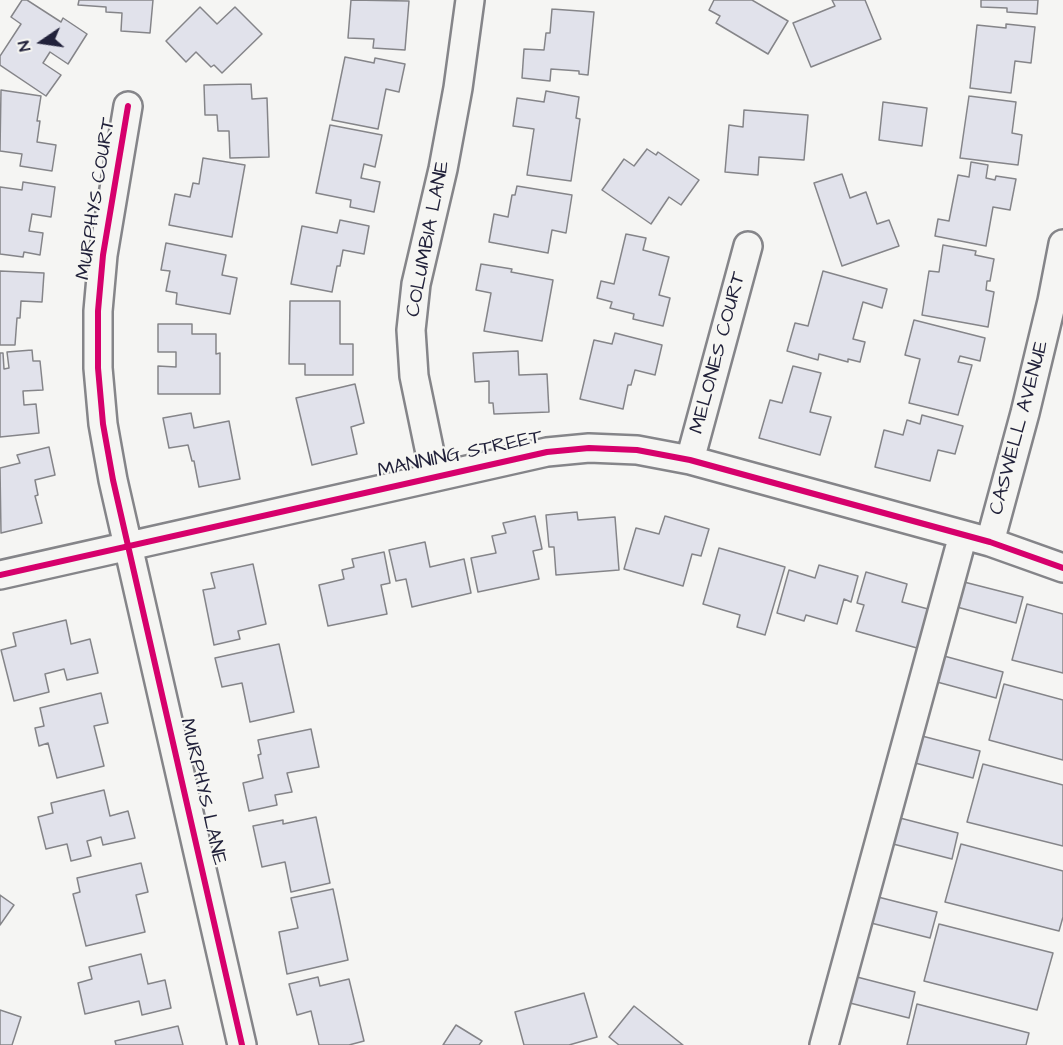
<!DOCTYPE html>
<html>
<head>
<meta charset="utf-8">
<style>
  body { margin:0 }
  #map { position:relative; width:1063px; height:1045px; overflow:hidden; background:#f5f5f3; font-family:"Architects Daughter",sans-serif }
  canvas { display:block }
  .north { position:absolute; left:12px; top:12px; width:60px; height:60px; -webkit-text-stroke:4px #f6f6f2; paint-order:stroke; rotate:257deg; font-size:16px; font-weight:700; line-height:24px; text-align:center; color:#22223b }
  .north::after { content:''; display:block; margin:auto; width:21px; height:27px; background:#22223b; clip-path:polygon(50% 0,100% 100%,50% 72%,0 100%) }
</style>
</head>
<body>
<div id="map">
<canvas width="1063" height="1045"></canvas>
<div class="north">N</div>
</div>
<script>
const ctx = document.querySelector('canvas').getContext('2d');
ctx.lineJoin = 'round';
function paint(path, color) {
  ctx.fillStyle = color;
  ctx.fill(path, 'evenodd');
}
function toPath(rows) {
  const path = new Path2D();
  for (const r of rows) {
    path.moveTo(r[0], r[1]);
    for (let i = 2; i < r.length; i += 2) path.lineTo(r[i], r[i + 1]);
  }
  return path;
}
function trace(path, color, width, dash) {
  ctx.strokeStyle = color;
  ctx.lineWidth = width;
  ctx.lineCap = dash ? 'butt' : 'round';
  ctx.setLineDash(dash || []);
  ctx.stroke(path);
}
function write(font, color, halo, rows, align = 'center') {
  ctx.font = font + ' "Architects Daughter",sans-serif';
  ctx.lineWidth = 4.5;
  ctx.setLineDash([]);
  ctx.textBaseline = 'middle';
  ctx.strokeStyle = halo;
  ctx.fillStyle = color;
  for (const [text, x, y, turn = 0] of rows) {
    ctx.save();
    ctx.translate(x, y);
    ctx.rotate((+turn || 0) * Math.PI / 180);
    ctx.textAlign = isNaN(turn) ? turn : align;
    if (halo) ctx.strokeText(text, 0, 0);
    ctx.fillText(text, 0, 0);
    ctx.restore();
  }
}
const building = toPath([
  [22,0,27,0,61,22,63,18,87,34,68,64,50,52,43,63,61,75,46,96,0,65,0,56,21,24,11,17,22,0],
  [79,0,153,0,150,33,121,31,122,13,106,12,106,7,78,5,79,0],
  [351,0,409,1,405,50,373,48,374,39,348,38,351,0],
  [714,0,752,0,788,21,768,54,716,23,720,16,709,10,714,0],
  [832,0,865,0,881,39,811,67,793,23,835,6,832,0],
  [981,0,1038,0,1037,14,1007,12,1007,8,981,7,981,0],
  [200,7,217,24,235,7,262,34,222,73,214,65,211,67,196,52,186,62,166,41,200,7],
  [552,9,594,12,588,75,579,74,579,71,551,69,550,81,522,78,524,49,544,50,546,33,550,33,552,9],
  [1006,24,1035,27,1031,63,1015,61,1011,93,970,88,977,25,1006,28,1006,24],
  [345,57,374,63,375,58,405,64,399,92,386,89,378,129,332,120,345,57],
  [251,84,252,99,267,98,269,157,230,158,229,131,218,131,217,115,205,115,204,85,251,84],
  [1,90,41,96,37,121,40,121,37,142,56,145,52,171,20,166,22,154,0,151,1,90],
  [546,91,579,97,576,118,580,119,571,181,527,175,534,129,513,126,517,98,544,102,546,91],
  [969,96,1016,102,1012,133,1022,135,1018,165,960,158,969,96],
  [883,102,927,108,922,146,879,140,883,102],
  [744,110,808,115,804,160,759,157,758,175,725,172,729,125,743,127,744,110],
  [330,125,382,135,375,167,364,164,361,178,380,182,374,212,350,207,351,200,316,193,330,125],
  [647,149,656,155,658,152,699,180,681,205,669,197,651,224,602,190,624,159,634,166,647,149],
  [203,158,245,165,232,237,169,225,175,194,190,197,193,183,199,184,203,158],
  [971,162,988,165,986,178,995,180,996,176,1016,179,1010,210,993,207,986,246,935,236,938,219,949,221,958,175,969,177,971,162],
  [842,174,850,198,866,192,877,224,889,220,899,246,842,266,814,183,842,174],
  [23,182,55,187,51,217,32,214,29,231,43,233,40,255,24,252,23,257,0,254,0,187,22,190,23,182],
  [517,186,572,195,566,233,552,230,548,253,489,242,494,214,508,217,512,195,515,195,517,186],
  [340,220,369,226,364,254,343,250,340,266,337,266,332,292,291,284,302,226,337,233,340,220],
  [626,234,646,238,643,250,669,257,659,295,670,298,663,326,633,319,634,314,610,308,612,302,597,298,601,281,614,284,626,234],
  [166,243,226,255,222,275,237,278,230,314,176,304,177,293,166,291,170,271,161,270,166,243],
  [943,245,976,251,975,255,994,259,990,281,987,281,986,290,994,292,988,327,922,315,929,271,939,272,943,245],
  [481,264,512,269,511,272,553,280,542,341,484,331,491,293,476,290,481,264],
  [0,271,44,273,42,302,21,301,20,318,17,318,15,345,0,345,0,271],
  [823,271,887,289,882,308,863,302,853,339,865,342,860,362,848,359,848,362,819,354,818,360,787,351,795,323,808,326,823,271],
  [290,301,340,301,340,344,353,344,353,375,305,375,305,364,289,364,290,301],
  [914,320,985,338,980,361,960,356,958,362,972,365,958,415,909,403,920,359,905,355,914,320],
  [158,324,192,324,192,334,216,334,216,354,220,353,220,394,158,394,158,366,176,367,176,352,158,352,158,324],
  [615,333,662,345,655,375,635,370,631,385,628,385,623,409,580,399,594,340,612,344,615,333],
  [32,350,33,361,40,361,43,390,23,391,24,405,36,404,39,433,0,437,0,353,3,353,4,369,9,368,7,352,32,350],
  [518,351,519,375,547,374,549,412,494,414,493,403,489,403,489,381,475,382,473,353,518,351],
  [793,366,821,373,810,412,831,417,820,455,759,438,770,400,782,403,793,366],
  [355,384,364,423,351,427,357,454,312,465,296,398,355,384],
  [191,413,194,428,229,421,240,479,199,487,194,461,192,461,188,445,169,448,163,418,191,413],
  [922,415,963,426,955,454,938,450,930,481,875,467,884,430,903,435,907,420,920,424,922,415],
  [49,447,55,475,35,480,38,495,35,496,42,523,1,533,0,468,20,463,17,455,49,447],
  [577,512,578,520,615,517,619,570,556,575,554,547,549,547,546,515,577,512],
  [535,516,542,549,533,551,539,579,478,592,471,558,496,553,492,536,506,533,503,523,535,516],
  [665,516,709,529,701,556,692,554,683,586,624,569,636,528,659,534,665,516],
  [425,542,430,567,464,559,471,593,412,607,406,579,396,581,389,550,425,542],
  [719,548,785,567,765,635,737,627,740,615,703,604,719,548],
  [384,552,390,583,381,585,387,614,328,626,319,585,344,579,342,570,354,567,352,559,384,552],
  [253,564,266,624,238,631,240,639,214,645,203,590,215,588,211,573,253,564],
  [819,565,858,576,851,602,844,599,837,624,806,615,804,621,777,613,789,570,815,578,819,565],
  [866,572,907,584,902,602,928,609,917,648,856,631,864,605,857,603,866,572],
  [964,582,1023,597,1016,623,957,607,964,582],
  [1027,604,1063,614,1063,673,1012,660,1027,604],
  [66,620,71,644,90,639,98,673,67,680,64,669,45,674,49,692,14,701,1,650,16,646,13,633,66,620],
  [279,644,294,712,250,722,242,683,222,687,215,658,279,644],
  [944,656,1003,672,996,698,937,682,944,656],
  [1004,684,1063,700,1063,760,989,740,1004,684],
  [101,693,108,723,94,726,104,766,57,778,48,743,39,746,35,728,44,726,40,708,101,693],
  [311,729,319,767,287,773,292,792,275,795,277,805,249,811,243,783,263,778,258,755,261,754,258,740,311,729],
  [922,736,980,751,973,778,915,763,922,736],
  [983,764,1063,785,1063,846,967,822,983,764],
  [104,790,110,816,128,811,135,838,103,845,101,837,87,841,91,856,71,861,67,844,46,849,38,817,53,813,51,803,104,790],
  [316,817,330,883,291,892,285,862,262,867,253,826,283,820,283,824,316,817],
  [900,818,958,833,952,859,893,844,900,818],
  [961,844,1063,871,1063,917,1059,931,945,902,961,844],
  [141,863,148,892,136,895,145,932,86,946,73,894,80,892,77,878,141,863],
  [333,889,348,960,287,974,279,932,298,928,291,898,333,889],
  [0,895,14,905,0,925,0,895],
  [878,897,937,912,930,938,871,923,878,897],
  [939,924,1053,953,1037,1010,924,981,939,924],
  [141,954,148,984,165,980,171,1008,142,1015,139,1001,85,1014,78,983,92,979,89,967,141,954],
  [318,977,320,986,349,979,364,1041,349,1045,319,1045,311,1011,297,1015,289,984,318,977],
  [857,977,915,992,909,1018,850,1003,857,977],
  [584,993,597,1037,569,1045,524,1045,515,1012,584,993],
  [917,1004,1029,1033,1026,1045,907,1045,917,1004],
  [634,1006,683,1045,619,1045,609,1037,634,1006],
  [0,1010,21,1017,12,1045,0,1045,0,1010],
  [456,1025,482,1041,479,1045,443,1045,456,1025],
  [178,1026,183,1045,116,1045,115,1041,178,1026]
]);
const minor = toPath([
  [128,106,103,255,98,311,98,368,103,424,113,480,242,1045],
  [690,460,748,246],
  [435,477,414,376,411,330,416,284,443,169,458,88,470,0],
  [990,542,1025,413,1052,301,1063,244],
  [0,575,547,452,589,448,637,450,690,460,990,542,1063,568],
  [824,1045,963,535]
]);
const cycleway = toPath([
  [128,106,103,255,98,311,98,368,103,424,113,480,242,1045],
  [0,575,547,452,589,448,637,450,690,460,990,542,1063,568]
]);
const streetNames = [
  ["MURPHYS COURT",97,199,-81],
  ["COLUMBIA LANE",429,239,-79],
  ["MELONES COURT",719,353,-75],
  ["CASWELL AVENUE",1020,428,-75],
  ["MANNING STREET",460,455,-12],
  ["MURPHYS LANE",202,792,77]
];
paint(building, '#e1e2eb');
trace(building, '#858589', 1.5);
trace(minor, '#858589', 32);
trace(minor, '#f5f5f3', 27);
trace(cycleway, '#d6006c', 6);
write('20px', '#22223b', '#f6f6f2', streetNames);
</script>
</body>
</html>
